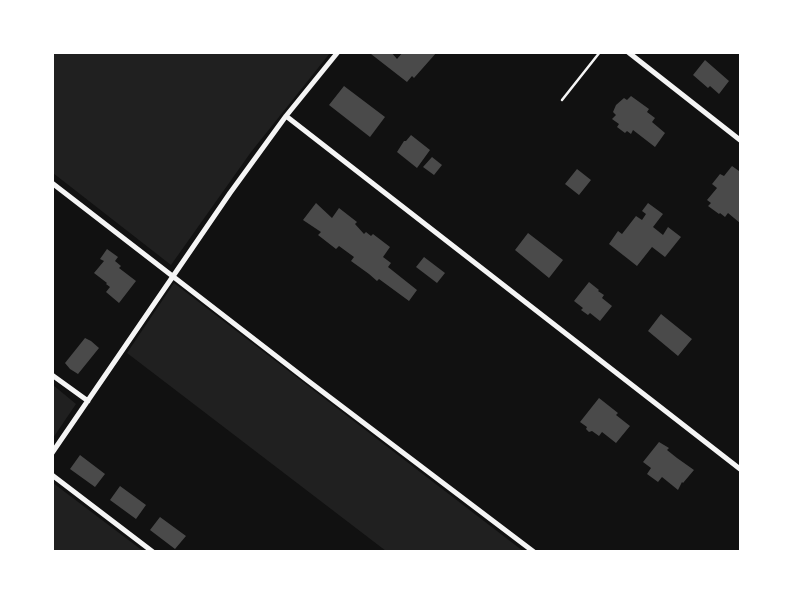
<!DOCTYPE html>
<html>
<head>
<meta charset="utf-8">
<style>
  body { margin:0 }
  #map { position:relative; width:793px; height:604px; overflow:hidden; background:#111; font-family:"DM Sans",sans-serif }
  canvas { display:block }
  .frame { position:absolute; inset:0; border:54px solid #fff; pointer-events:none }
</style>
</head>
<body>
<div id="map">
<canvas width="793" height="604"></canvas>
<div class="frame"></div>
</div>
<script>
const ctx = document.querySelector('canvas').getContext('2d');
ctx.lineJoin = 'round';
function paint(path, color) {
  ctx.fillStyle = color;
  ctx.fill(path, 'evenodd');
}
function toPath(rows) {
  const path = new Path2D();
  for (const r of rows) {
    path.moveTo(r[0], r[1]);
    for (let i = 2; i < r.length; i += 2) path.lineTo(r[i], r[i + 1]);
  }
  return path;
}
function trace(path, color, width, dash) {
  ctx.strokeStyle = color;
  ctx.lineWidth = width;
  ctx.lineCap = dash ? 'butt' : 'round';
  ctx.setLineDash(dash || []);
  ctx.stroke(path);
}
const green = toPath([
  [52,53,53,52,330,53,251,152,171,265,53,173],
  [174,283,523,551,386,551,127,353],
  [53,385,76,404,53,438],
  [52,483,53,483,143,551,53,551]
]);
const building = toPath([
  [372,52,391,52,397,59,403,52,437,52,414,78,412,76,407,82,371,54],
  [705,60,729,81,719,94,710,86,708,88,693,75],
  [344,86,385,117,370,137,329,105],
  [631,96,649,109,647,112,655,118,652,122,665,133,655,147,633,130,631,134,627,131,625,133,617,127,619,124,612,119,616,115,613,112,616,105,624,98,627,100],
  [411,135,430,150,417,168,397,152,404,141,406,141],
  [432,157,442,165,434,175,423,167],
  [732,166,739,171,740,170,740,223,728,213,725,217,720,213,719,214,708,206,711,203,707,200,717,188,712,184,720,174,724,176],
  [577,169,591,180,579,195,565,184],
  [316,203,332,218,339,208,357,222,355,224,364,234,366,232,371,236,373,234,390,247,383,257,391,263,388,267,417,290,409,301,379,279,377,281,369,274,351,261,354,257,339,246,336,249,318,235,321,232,303,220],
  [648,203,663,214,653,227,663,235,668,227,681,237,665,257,652,247,637,266,609,244,618,231,622,234,636,216,642,220,646,214,642,211],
  [528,233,563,260,549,278,515,250],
  [107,249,118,257,115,261,121,266,119,268,136,281,119,303,106,292,110,287,106,284,107,283,94,273,104,261,100,259],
  [424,257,445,273,437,283,416,267],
  [589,282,599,290,598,291,604,295,602,298,612,306,600,321,590,313,588,315,581,310,583,308,574,301],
  [661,314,692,339,678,356,648,331],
  [85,338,91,341,99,348,78,374,70,369,65,363],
  [599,398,618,413,616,415,630,426,616,443,602,432,599,436,592,431,589,432,586,429,587,427,580,422],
  [659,442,669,448,667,450,677,458,694,470,683,483,682,482,678,490,662,477,658,482,647,474,651,468,643,462],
  [80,455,105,474,95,487,70,469],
  [120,486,146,505,136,519,110,500],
  [160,517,186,536,175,549,150,530]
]);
const service = toPath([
  [562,100,600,52]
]);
const minor = toPath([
  [628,52,740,140],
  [286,116,740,469],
  [52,183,307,380,534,552],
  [52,375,88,401],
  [52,453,230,193,286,116,338,52],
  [52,475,153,552]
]);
paint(green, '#202020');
paint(building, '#4a4a4a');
trace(service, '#f5f5f5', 2.5);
trace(minor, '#f5f5f5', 5);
</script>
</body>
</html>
